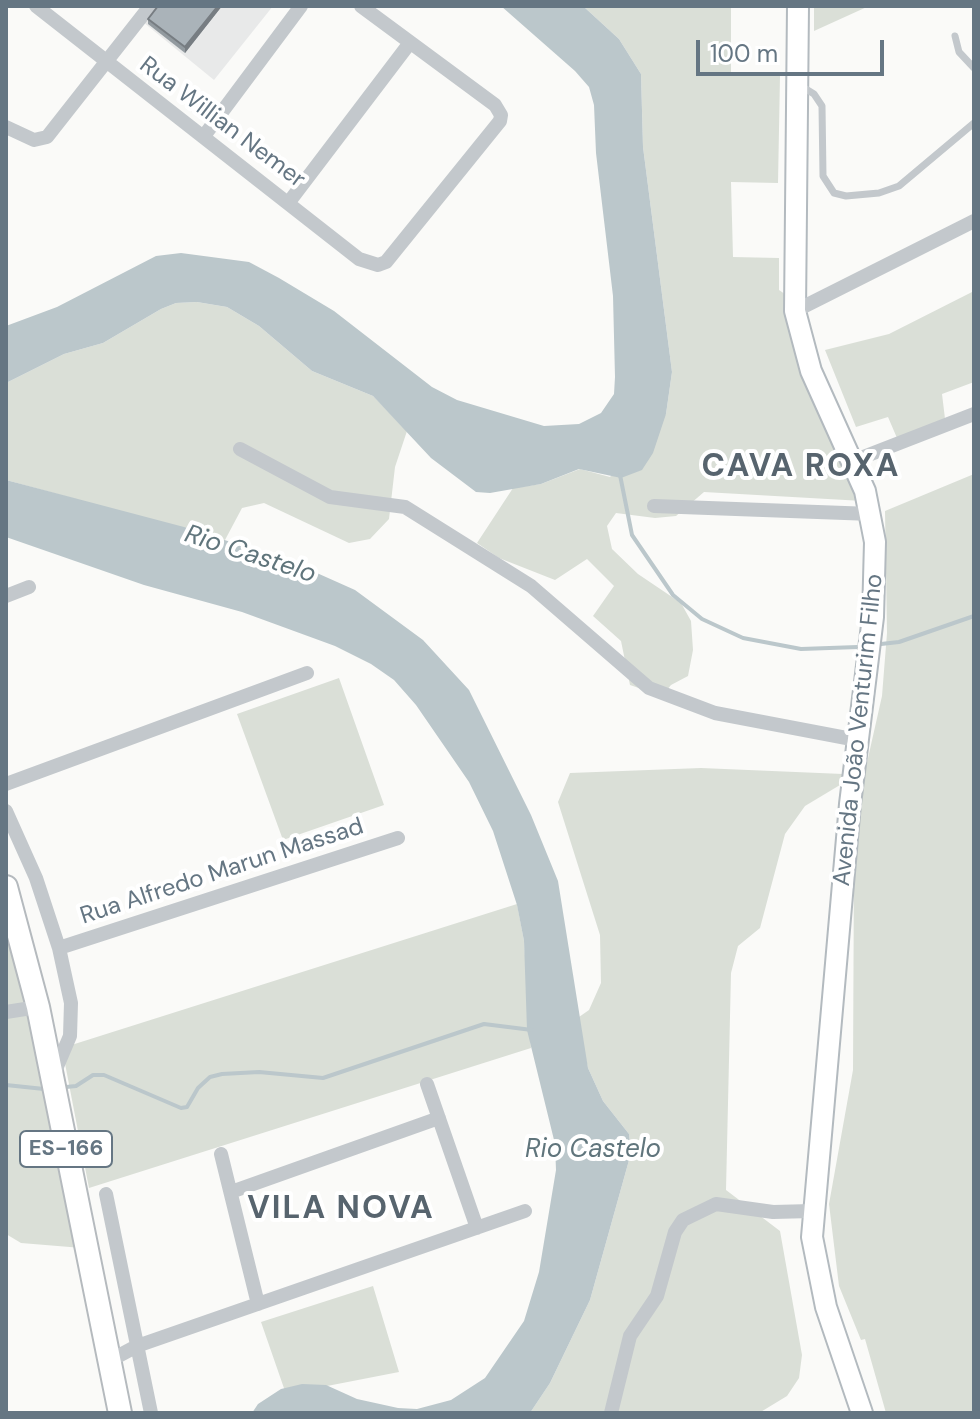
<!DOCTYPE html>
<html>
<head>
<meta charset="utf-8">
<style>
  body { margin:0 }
  #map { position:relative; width:980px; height:1419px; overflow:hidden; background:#fafaf8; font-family:"DM Sans",sans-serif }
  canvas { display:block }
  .frame { position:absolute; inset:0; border:8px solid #657683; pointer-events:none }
  .scale { position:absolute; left:696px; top:40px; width:188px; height:36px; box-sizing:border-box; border:4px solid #657683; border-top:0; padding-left:10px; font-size:24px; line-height:28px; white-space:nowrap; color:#657683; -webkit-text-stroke:6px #fff; paint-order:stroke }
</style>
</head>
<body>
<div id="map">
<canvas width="980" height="1419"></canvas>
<div class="frame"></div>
<div class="scale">100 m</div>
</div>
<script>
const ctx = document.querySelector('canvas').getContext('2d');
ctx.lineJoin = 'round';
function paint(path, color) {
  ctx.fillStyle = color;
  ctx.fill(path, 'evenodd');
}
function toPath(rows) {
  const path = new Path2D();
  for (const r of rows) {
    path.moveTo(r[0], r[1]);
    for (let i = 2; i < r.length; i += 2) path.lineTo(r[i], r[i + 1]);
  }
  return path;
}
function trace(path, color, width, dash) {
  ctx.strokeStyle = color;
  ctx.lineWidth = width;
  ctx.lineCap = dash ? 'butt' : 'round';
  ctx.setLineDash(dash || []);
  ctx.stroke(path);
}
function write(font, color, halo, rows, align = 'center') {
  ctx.font = font + ' "DM Sans",sans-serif';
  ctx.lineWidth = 8;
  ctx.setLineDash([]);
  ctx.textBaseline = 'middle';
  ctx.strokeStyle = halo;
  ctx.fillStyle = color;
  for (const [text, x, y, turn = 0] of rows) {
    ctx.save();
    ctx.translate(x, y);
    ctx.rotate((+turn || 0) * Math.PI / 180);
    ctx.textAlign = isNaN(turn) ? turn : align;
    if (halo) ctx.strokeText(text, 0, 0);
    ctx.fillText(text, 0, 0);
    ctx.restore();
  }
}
const built = toPath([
  [155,6,273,6,214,80,143,22]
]);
const green = toPath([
  [583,6,731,6,731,76,780,76,778,183,731,182,733,257,779,258,779,290,795,301,863,501,704,492,676,516,655,518,616,513,607,526,612,549,638,574,681,603,691,621,693,650,688,676,671,685,662,696,630,685,621,641,593,616,614,586,587,559,555,580,499,558,477,543,513,488,541,484,580,469,610,477,666,414,672,372,643,147,641,74,619,39],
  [814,6,869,6,814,31],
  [974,291,974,382,942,394,946,427,900,445,888,417,856,427,825,350,889,334],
  [197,302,227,307,259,326,312,371,373,396,407,431,395,467,389,519,370,539,349,543,264,503,242,508,225,540,6,480,6,383,64,354,103,343,161,309,176,303],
  [974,474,974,1413,886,1413,865,1339,861,1340,839,1286,829,1204,853,1070,854,861,861,789,882,696,887,633,885,511],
  [339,678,384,805,283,840,237,714],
  [701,768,843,774,840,785,805,806,785,834,760,928,738,946,731,973,726,1190,780,1231,802,1355,799,1378,787,1396,759,1413,530,1413,550,1383,590,1300,631,1153,629,1134,603,1101,588,1068,583,1047,579,1017,589,1010,601,983,600,935,558,802,570,773],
  [6,893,82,1248,21,1243,6,1234],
  [517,904,524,941,531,1048,89,1188,62,1048],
  [373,1286,399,1372,286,1394,261,1322]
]);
const water = toPath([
  [501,6,583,6,619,39,641,74,643,147,672,372,666,414,653,453,642,470,621,478,579,469,541,484,490,493,476,492,431,458,373,396,312,371,259,326,227,307,197,302,176,303,161,309,103,343,64,354,6,383,6,326,57,307,156,256,181,253,249,262,279,278,334,311,432,387,457,400,544,426,579,424,601,413,614,394,615,377,613,296,596,153,594,105,589,87,575,71],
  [6,480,184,527,290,561,355,590,423,640,469,690,531,815,558,881,588,1068,603,1101,629,1134,631,1153,590,1300,550,1383,530,1413,252,1413,258,1404,281,1389,302,1384,326,1385,357,1399,398,1408,417,1409,451,1400,485,1378,524,1321,539,1272,556,1170,555,1144,527,1030,524,941,517,905,493,831,469,782,416,705,394,680,371,664,335,646,242,612,144,585,6,537]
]);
const stream = toPath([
  [620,475,632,535,673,595,702,619,743,638,801,649,858,647],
  [881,644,899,642,974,616],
  [6,1085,44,1089],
  [66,1087,76,1086,93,1075,104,1075,181,1108,187,1107,198,1088,210,1077,222,1074,259,1072,323,1078,484,1024,532,1030]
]);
const lane = toPath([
  [955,36,959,52,974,68],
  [801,86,814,94,822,106,823,176,834,193,846,196,879,193,899,186,974,123]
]);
const street = toPath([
  [36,6,359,259,378,265,386,262,500,121,501,115,495,105,361,6],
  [6,127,34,140,47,137,150,6],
  [204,136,301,6],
  [289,202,409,44],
  [795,311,974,221],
  [240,449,330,497,405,507,531,586,649,688,715,713,857,740],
  [853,461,974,414],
  [654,506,872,514],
  [6,596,29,587],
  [6,784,307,673],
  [6,811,36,878,59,948,71,1003,70,1036,53,1076],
  [59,948,398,838],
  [6,1012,38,1007],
  [427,1084,477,1228],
  [221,1154,258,1304],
  [231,1192,439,1118],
  [106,1194,151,1413],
  [109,1361,137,1346,525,1211],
  [611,1413,630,1336,657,1296,675,1232,683,1220,716,1204,773,1212,812,1211]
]);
const secondary = toPath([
  [798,6,795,311,811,371,865,491,875,542,873,617,850,804,812,1237,826,1307,862,1413]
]);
const primary = toPath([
  [6,887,38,1007,120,1413]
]);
const wall = toPath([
  [222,6,185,53,148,24,148,19]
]);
const shadedWall = toPath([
  [218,6,222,6,185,53,185,47]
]);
const building = toPath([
  [158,6,218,6,185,47,148,19,158,6]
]);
const shields = [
  [66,1149,92]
];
const shieldNames = [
  ["ES-166",66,1149]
];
const streetNames = [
  ["Rua Willian Nemer",222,123,37],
  ["Avenida João Venturim Filho",859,730,-84],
  ["Rua Alfredo Marun Massad",222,872,-18]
];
const waterNames = [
  ["Rio Castelo",250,555,18],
  ["Rio Castelo",593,1150]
];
const districtNames = [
  ["CAVA ROXA",801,468],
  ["VILA NOVA",341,1210]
];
paint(built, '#e8e9e9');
paint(green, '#dadfd7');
paint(water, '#bbc7cb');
trace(stream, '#bbc7cb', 4);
trace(secondary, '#b3babf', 24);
trace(primary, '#b5babe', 26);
trace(lane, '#c3c8cc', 7);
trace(street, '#c3c8cc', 14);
trace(secondary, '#fff', 20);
trace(primary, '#fff', 22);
paint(wall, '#929a9f');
paint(shadedWall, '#777d82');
paint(building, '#aab3b9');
trace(building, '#777d82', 2);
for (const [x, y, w] of shields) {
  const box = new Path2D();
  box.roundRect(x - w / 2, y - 18, w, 36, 6);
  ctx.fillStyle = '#fff';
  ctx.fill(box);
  trace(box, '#657683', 2);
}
write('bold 22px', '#657683', null, shieldNames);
write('24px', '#657683', '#fff', streetNames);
write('italic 26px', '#60757c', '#fff', waterNames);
ctx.letterSpacing = '2px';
write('bold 32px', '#57646e', '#fff', districtNames);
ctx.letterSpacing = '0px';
</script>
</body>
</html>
